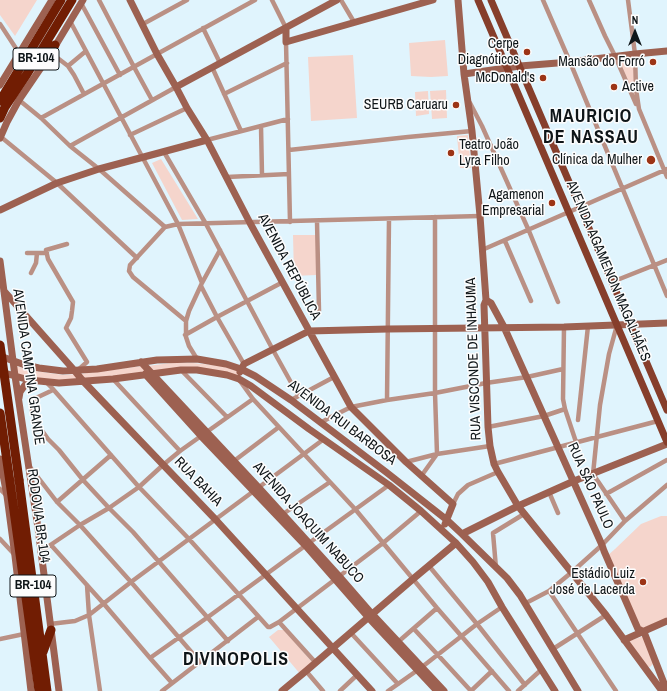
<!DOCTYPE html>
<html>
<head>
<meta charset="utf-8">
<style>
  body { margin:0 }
  #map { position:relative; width:667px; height:691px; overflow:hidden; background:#e0f4fd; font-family:"Archivo Narrow",sans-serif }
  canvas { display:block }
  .north { position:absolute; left:615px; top:12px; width:40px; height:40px; -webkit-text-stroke:3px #fdfdfd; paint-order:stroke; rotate:0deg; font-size:11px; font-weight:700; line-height:16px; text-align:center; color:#0e1518 }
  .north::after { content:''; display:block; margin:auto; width:14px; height:18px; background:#0e1518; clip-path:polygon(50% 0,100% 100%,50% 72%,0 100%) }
</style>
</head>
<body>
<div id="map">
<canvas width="667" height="691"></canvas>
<div class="north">N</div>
</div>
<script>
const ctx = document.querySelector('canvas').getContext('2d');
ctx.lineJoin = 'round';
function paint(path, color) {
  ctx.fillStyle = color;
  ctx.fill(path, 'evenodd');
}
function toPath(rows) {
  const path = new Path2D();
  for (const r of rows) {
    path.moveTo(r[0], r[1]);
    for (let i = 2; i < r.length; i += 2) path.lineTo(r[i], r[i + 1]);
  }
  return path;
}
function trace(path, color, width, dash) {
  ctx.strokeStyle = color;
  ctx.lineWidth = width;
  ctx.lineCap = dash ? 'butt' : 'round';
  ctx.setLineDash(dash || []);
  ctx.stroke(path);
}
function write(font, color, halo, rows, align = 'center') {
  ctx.font = font + ' "Archivo Narrow",sans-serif';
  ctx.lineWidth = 3;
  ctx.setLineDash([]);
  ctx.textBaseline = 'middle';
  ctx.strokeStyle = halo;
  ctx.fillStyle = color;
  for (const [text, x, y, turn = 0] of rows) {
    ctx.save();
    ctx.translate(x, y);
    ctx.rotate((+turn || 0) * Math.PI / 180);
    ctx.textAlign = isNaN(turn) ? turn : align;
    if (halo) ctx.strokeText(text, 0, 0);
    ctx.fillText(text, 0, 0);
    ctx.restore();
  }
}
const green = toPath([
  [0,0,37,0,15,36,0,15],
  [445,40,448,76,431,77,411,76,409,43],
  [353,55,357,118,311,121,308,57],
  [634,55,636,98,616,57],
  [446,90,447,118,432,119,430,91],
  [428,91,429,114,416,116,415,92],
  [468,135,471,168,460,168,457,136],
  [161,159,198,219,182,220,152,163],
  [293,235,316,235,316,275,294,276],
  [171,363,193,363,223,366,240,371,238,378,220,372,152,372,147,366],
  [14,365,28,370,49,373,64,375,76,374,81,381,57,382,16,376],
  [142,366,148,373,83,381,79,374],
  [661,516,667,516,667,618,641,629,607,556,615,549,641,524],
  [278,630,284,630,312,662,301,675,269,637],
  [644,636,654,663,650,667,645,666,629,641]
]);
const street = toPath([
  [99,0,134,67,152,100],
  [272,0,286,28],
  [341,0,354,22],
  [543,0,570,62,667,296],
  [589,0,605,36,615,56,636,104],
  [628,0,635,54,636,89,639,109,667,177],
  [81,3,120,75],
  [70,21,178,224,202,283],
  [0,24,19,53],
  [143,24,187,0],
  [203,28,220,63],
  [286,42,290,222],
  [51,53,68,66,74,75,84,94],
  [68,66,86,51],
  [212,67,241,131],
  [224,94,287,63],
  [19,100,41,118,70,146,99,169,165,227],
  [470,103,482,126,529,231,558,302],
  [41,118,255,0],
  [261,126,262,175],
  [130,135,187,108],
  [1,137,57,183,137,258],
  [207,140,288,119],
  [70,146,176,87],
  [289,150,408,137,472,131],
  [164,152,206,224,273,350,298,395],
  [227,177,289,174],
  [317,221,319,311],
  [505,241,531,301],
  [67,244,46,250,48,259,73,302,72,311,71,318,66,328,87,362,78,370],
  [482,250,667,169],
  [27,253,47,253],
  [31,273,36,263,37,253],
  [612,282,667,260],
  [201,286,217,317,244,364],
  [186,321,133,277,129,271,130,265,165,227,178,224,480,216],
  [617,325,609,354,600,405,593,474,625,521],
  [564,327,563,399,565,409,576,442],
  [185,335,217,317,283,282],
  [197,359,189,346,186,337,186,321,189,311,202,283,220,250],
  [181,370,227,417],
  [113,379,180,451],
  [240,381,253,399,355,509,437,608,509,691],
  [46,382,52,388,139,487,189,539,268,627,270,627,279,622,383,543,421,511],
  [53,390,36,398,33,403,32,409,32,412,38,425,48,439,59,450,83,480,109,508,133,532,228,641],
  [291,400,334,377],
  [387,400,389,219],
  [578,420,588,326],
  [320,423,331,417,351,407,387,400,435,393,486,383,527,377,563,369],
  [488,427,544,416,565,409],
  [234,461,279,427],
  [406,462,437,454,490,446],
  [494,464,658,421],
  [30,467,57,502,80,525,131,582,200,662],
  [422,475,437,454,435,393,435,217],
  [0,489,7,496],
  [549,492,558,513],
  [606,494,667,460],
  [57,502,111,455],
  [453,504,458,494,468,485,498,472],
  [283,514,330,482],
  [0,539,14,554],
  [51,545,104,604,150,658,172,683],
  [40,552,80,525,109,508,139,487,163,465,180,451,253,399],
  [429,566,477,624,525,685],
  [496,568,493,533,524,514],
  [87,585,89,615,100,691],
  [549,591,616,691],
  [526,603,549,591,572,572,602,545,625,521,667,485],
  [279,622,316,663],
  [50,624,75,621,89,615,131,582,324,439],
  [414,629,471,691],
  [351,633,398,684],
  [0,639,24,634],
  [398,642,437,608],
  [553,649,606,615],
  [150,658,208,617,287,559,389,485],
  [306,671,323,691],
  [162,691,258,617],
  [340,691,357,675],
  [388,691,422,667,477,624,502,607],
  [471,691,492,671],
  [518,691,542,669]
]);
const secondary = toPath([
  [130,0,157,54,176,87,187,108,207,140,250,223,351,407,406,462,453,504,445,524],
  [458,0,464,74,472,131,480,216,486,300,484,305,488,427,490,446,494,464,498,472,518,506,606,615,662,691],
  [286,28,286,42,433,0],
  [464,74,520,66,570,62,635,54,667,51],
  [0,85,52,0],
  [176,87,337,0],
  [0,138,7,122,19,100,51,53,83,0],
  [0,210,57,183,99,169,207,140],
  [0,261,15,376,38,528,59,691],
  [4,291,74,370,83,381,216,520,372,691],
  [486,300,491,303,504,327,602,545,604,551,638,629,644,632,667,691],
  [0,356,25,365,39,368,63,371,97,369,157,360,197,359,226,364,241,369,255,376,291,400,386,472,447,520,462,534,507,578,520,595,578,691],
  [141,362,259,488,339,576,372,614,444,691],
  [1,372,29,380,59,383,113,379,181,370,197,370,227,375,239,379,251,386,309,429,389,485,421,511,456,543,473,562,488,582,502,607,555,691],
  [240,372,244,364,309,331,388,329,564,327,667,323],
  [145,374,201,436,305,545,368,617,437,691],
  [19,398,20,392,25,385,33,381],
  [0,459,7,496,15,556,31,691],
  [462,534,518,506,574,481,667,444],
  [624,640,667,621],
  [282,691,306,671,413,579,456,543]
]);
const primary = toPath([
  [478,0,667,442],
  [491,0,667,410]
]);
const highway = toPath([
  [40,57,55,45],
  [0,101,61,0],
  [0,118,5,107,27,74,72,0],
  [0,413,10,482,39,691],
  [19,480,47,691],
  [43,652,51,630]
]);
const highwayBridge = toPath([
  [0,345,19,480]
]);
const markers = [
  [527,52,4,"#9c3416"],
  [653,62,4,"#9c3416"],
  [543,78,4,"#9c3416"],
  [614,87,4,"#9c3416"],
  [456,105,4,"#9c3416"],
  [451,153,4,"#9c3416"],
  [651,160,5,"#9c3416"],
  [552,203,4,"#9c3416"],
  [643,582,4,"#9c3416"]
];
const shields = [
  [36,59,46],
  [33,586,46]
];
const shieldNames = [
  ["BR-104",36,59],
  ["BR-104",33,586]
];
const poiNames = [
  ["Cerpe",519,44],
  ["Diagnóticos",519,60],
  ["Mansão do Forró",645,62],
  ["McDonald's",535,78],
  ["Active",622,87,"left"],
  ["SEURB Caruaru",448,105],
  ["Teatro João",459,145,"left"],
  ["Lyra Filho",459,161,"left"],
  ["Clínica da Mulher",642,160],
  ["Agamenon",544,195],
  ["Empresarial",544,211],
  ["Estádio Luiz",635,574],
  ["José de Lacerda",635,590]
];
const streetNames = [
  ["AVENIDA REPÚBLICA",289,267,62],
  ["AVENIDA AGAMENON MAGALHÃES",608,271,67],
  ["RUA VISCONDE DE INHAUMA",474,359,-92],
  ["AVENIDA CAMPINA GRANDE",28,367,82],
  ["AVENIDA RUI BARBOSA",342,423,37],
  ["RUA BAHIA",198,482,46],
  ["RUA SÃO PAULO",590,486,66],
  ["RODOVIA BR-104",38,516,82],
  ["AVENIDA JOAQUIM NABUCO",308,523,48]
];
const districtNames = [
  ["MAURICIO",591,117],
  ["DE NASSAU",591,138],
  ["DIVINOPOLIS",236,660]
];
paint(green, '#f5d5cc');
trace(street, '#ba9084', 4.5);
trace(secondary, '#9d6151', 7);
trace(primary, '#863e2b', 7);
trace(highway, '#711d03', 9);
trace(highwayBridge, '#711d03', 9);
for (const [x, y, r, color] of markers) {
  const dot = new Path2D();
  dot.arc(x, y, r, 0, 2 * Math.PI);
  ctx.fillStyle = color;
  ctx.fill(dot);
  trace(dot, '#fdfdfd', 1.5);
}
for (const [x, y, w] of shields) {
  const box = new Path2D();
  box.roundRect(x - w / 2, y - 11, w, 22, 3);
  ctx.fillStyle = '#fdfdfd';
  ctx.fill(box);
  trace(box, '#0e1518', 1);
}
write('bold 13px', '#0e1518', null, shieldNames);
write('14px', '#0e1518', '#fdfdfd', poiNames, 'right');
write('14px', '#0e1518', '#fdfdfd', streetNames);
ctx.letterSpacing = '1px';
write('bold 18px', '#0e1518', '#fdfdfd', districtNames);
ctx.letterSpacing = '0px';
</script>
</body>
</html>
